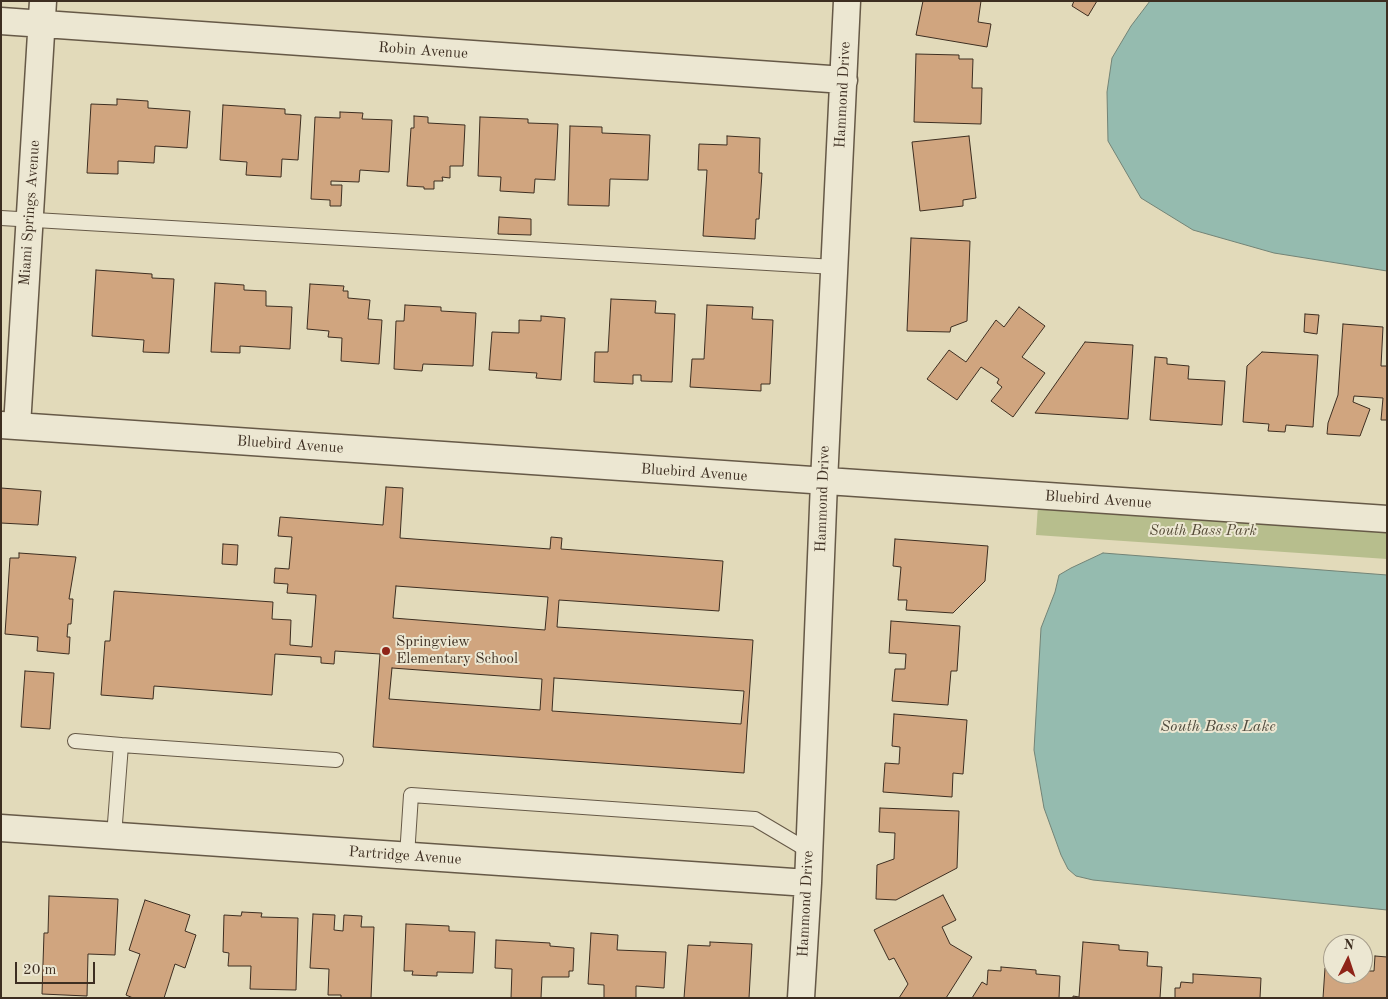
<!DOCTYPE html>
<html>
<head>
<meta charset="utf-8">
<style>
  body { margin:0 }
  #map { position:relative; width:1388px; height:999px; overflow:hidden; background:#e2daba; font-family:"Old Standard TT",serif }
  canvas { display:block }
  .frame { position:absolute; inset:0; border:2px solid #3d2e21; pointer-events:none }
  .north { position:absolute; left:1323px; top:934px; width:50px; height:50px; box-sizing:border-box; background:#ece7d2; border:1px solid #a69d8b; border-radius:50%; rotate:4deg; font-size:14px; font-weight:700; line-height:20px; text-align:center; color:#3d2e21 }
  .north::after { content:''; display:block; margin:auto; width:18px; height:22px; background:#8f2418; clip-path:polygon(50% 0,100% 100%,50% 72%,0 100%) }
  .scale { position:absolute; left:15px; top:962px; width:80px; height:22px; box-sizing:border-box; border:2px solid #3d2e21; border-top:0; padding-left:6px; font-size:15px; line-height:18px; white-space:nowrap; color:#3d2e21; -webkit-text-stroke:4px #ece7d2; paint-order:stroke }
</style>
</head>
<body>
<div id="map">
<canvas width="1388" height="999"></canvas>
<div class="frame"></div>
<div class="north">N</div>
<div class="scale">20 m</div>
</div>
<script>
const ctx = document.querySelector('canvas').getContext('2d');
ctx.lineJoin = 'round';
function paint(path, color) {
  ctx.fillStyle = color;
  ctx.fill(path, 'evenodd');
}
function toPath(rows) {
  const path = new Path2D();
  for (const r of rows) {
    path.moveTo(r[0], r[1]);
    for (let i = 2; i < r.length; i += 2) path.lineTo(r[i], r[i + 1]);
  }
  return path;
}
function trace(path, color, width, dash) {
  ctx.strokeStyle = color;
  ctx.lineWidth = width;
  ctx.lineCap = dash ? 'butt' : 'round';
  ctx.setLineDash(dash || []);
  ctx.stroke(path);
}
function write(font, color, halo, rows, align = 'center') {
  ctx.font = font + ' "Old Standard TT",serif';
  ctx.lineWidth = 4;
  ctx.setLineDash([]);
  ctx.textBaseline = 'middle';
  ctx.strokeStyle = halo;
  ctx.fillStyle = color;
  for (const [text, x, y, turn = 0] of rows) {
    ctx.save();
    ctx.translate(x, y);
    ctx.rotate((+turn || 0) * Math.PI / 180);
    ctx.textAlign = isNaN(turn) ? turn : align;
    if (halo) ctx.strokeText(text, 0, 0);
    ctx.fillText(text, 0, 0);
    ctx.restore();
  }
}
const green = toPath([
  [1038,505,1387,529,1387,559,1036,535]
]);
const water = toPath([
  [1150,1,1387,1,1387,271,1274,253,1193,230,1141,198,1108,141,1107,92,1112,58,1131,26,1150,1],
  [1103,553,1387,575,1387,910,1093,880,1076,876,1068,869,1061,855,1044,808,1034,750,1041,628,1055,592,1059,575,1071,568,1103,553]
]);
const building = toPath([
  [923,1,981,1,978,22,991,24,987,47,916,35,923,1],
  [1074,1,1097,1,1088,16,1072,6,1074,1],
  [916,54,959,55,959,59,973,59,972,88,982,88,981,124,914,122,916,54],
  [117,99,148,101,148,108,190,111,187,148,155,146,154,163,118,161,118,174,87,173,91,104,117,105,117,99],
  [223,105,285,109,285,114,301,115,298,160,282,159,281,177,246,175,247,162,220,160,223,105],
  [340,112,363,113,362,119,392,120,389,172,360,170,359,182,331,181,331,185,342,185,341,206,330,206,330,200,311,199,315,117,340,118,340,112],
  [414,116,428,117,428,123,465,125,463,166,450,166,450,178,442,177,443,181,434,181,434,189,424,189,424,187,407,186,411,128,414,128,414,116],
  [480,117,528,119,528,123,558,124,555,180,535,179,534,193,500,191,501,177,478,176,480,117],
  [570,126,602,127,602,133,650,135,648,180,610,179,609,206,568,205,570,126],
  [727,136,760,138,759,173,762,173,759,219,756,219,755,239,703,236,707,170,698,170,699,144,727,145,727,136],
  [969,136,976,198,963,200,963,206,920,211,912,142,969,136],
  [499,217,531,219,531,235,498,234,499,217],
  [911,238,970,241,967,321,951,327,950,332,907,331,911,238],
  [96,270,152,274,152,278,174,279,169,353,143,352,144,340,92,336,96,270],
  [215,283,244,285,244,290,266,291,266,306,292,307,290,349,240,346,240,353,211,352,215,283],
  [310,284,344,286,343,291,348,291,348,298,370,300,368,319,382,320,379,364,341,361,342,338,328,337,329,331,307,329,310,284],
  [611,299,656,301,655,313,675,314,672,382,641,381,641,375,633,375,633,384,594,382,595,352,608,352,611,299],
  [405,305,441,307,441,311,476,313,473,366,423,364,422,371,394,369,396,321,404,321,405,305],
  [707,305,753,307,752,319,773,320,770,384,761,384,761,391,690,387,692,359,704,359,707,305],
  [1019,307,1045,326,1022,357,1045,373,1013,417,991,401,1002,387,997,383,999,379,981,367,957,400,927,379,949,350,966,362,996,320,1004,327,1019,307],
  [1305,314,1319,315,1317,334,1304,332,1305,314],
  [541,316,565,318,561,380,536,378,537,373,489,370,492,332,519,333,519,320,541,321,541,316],
  [1343,324,1383,327,1381,366,1387,366,1387,420,1381,420,1383,398,1354,396,1353,402,1370,409,1360,436,1327,434,1328,423,1338,395,1343,324],
  [1085,342,1133,345,1128,419,1035,413,1085,342],
  [1262,352,1318,355,1313,427,1286,425,1285,432,1268,431,1269,424,1243,422,1247,366,1262,352],
  [1155,357,1167,358,1167,364,1189,366,1188,379,1225,381,1222,425,1150,420,1155,357],
  [386,487,403,488,400,538,550,549,551,537,562,538,561,549,723,561,719,611,559,600,557,627,753,640,744,773,373,747,380,654,335,651,334,664,321,663,321,657,275,654,272,695,154,686,153,699,101,695,105,641,110,641,114,591,273,602,272,619,291,620,290,645,312,647,316,595,287,593,288,584,274,583,275,568,289,569,292,537,278,536,280,517,383,525,386,487],
  [396,586,548,597,545,630,393,618,396,586],
  [392,668,542,679,540,710,389,699,392,668],
  [554,678,744,691,741,724,552,711,554,678],
  [1,488,41,491,38,525,1,523,1,488],
  [895,539,988,546,985,581,953,613,906,610,907,600,898,600,901,567,893,566,895,539],
  [223,544,238,545,237,565,222,564,223,544],
  [19,553,76,557,69,599,73,599,71,624,68,624,67,637,70,637,69,654,37,651,38,637,5,634,10,558,19,558,19,553],
  [891,621,960,626,957,671,951,671,948,705,892,701,895,669,905,669,906,654,889,653,891,621],
  [25,671,54,673,50,729,21,727,25,671],
  [894,714,967,720,963,774,953,773,952,797,883,792,885,763,899,764,900,747,892,746,894,714],
  [880,808,959,811,957,868,896,900,876,899,877,865,894,859,895,833,879,832,880,808],
  [943,895,956,920,942,927,950,944,972,957,946,998,899,998,908,984,894,958,889,960,874,930,943,895],
  [49,896,118,899,115,955,88,954,87,996,42,994,44,933,48,933,49,896],
  [145,900,190,915,185,931,196,935,185,968,175,964,164,998,133,998,126,995,140,954,129,950,145,900],
  [242,912,262,913,261,917,298,918,296,990,250,989,251,966,228,966,229,953,223,952,224,915,241,916,242,912],
  [313,914,335,915,334,930,343,931,344,915,362,916,361,927,374,927,371,998,341,998,341,995,328,995,329,969,310,968,313,914],
  [406,924,449,926,449,931,475,932,473,973,437,972,437,976,412,975,413,971,404,971,406,924],
  [591,933,618,935,617,950,666,952,664,988,636,986,636,998,604,998,604,985,588,984,591,933],
  [496,940,550,943,550,946,574,948,573,971,569,971,569,977,542,977,541,998,511,998,512,969,495,968,496,940],
  [710,942,752,944,749,998,684,998,688,945,710,946,710,942],
  [1083,942,1119,945,1119,950,1148,952,1147,966,1162,967,1160,998,1073,998,1073,996,1079,997,1083,942],
  [1375,956,1387,957,1387,998,1323,998,1325,968,1333,969,1333,974,1363,974,1363,971,1374,971,1375,956],
  [1001,967,1036,970,1036,974,1060,976,1059,998,972,998,982,982,987,985,988,970,1001,971,1001,967],
  [1193,974,1261,978,1260,998,1175,998,1175,988,1180,988,1181,982,1193,983,1193,974]
]);
const service = toPath([
  [1,218,835,267],
  [75,741,121,745],
  [114,836,121,745,336,760],
  [407,856,411,795,755,819,809,851]
]);
const minor = toPath([
  [1,21,844,80],
  [1,425,1387,519],
  [17,426,43,1],
  [1,828,808,883],
  [801,998,808,883,824,482,847,1]
]);
const markers = [
  [386,651,5,"#8f2418"]
];
const streetNames = [
  ["Robin Avenue",423,51,4],
  ["Hammond Drive",843,95,-87],
  ["Miami Springs Avenue",30,213,-86],
  ["Bluebird Avenue",290,445,4],
  ["Bluebird Avenue",694,473,4],
  ["Hammond Drive",823,499,-88],
  ["Bluebird Avenue",1098,500,4],
  ["Partridge Avenue",405,856,4],
  ["Hammond Drive",806,904,-87]
];
const parkNames = [
  ["South Bass Park",1203,531]
];
const poiNames = [
  ["Springview",396,642],
  ["Elementary School",396,659]
];
const waterNames = [
  ["South Bass Lake",1218,727]
];
paint(green, '#b7be8d');
paint(water, '#95bbaf');
trace(water, '#728376', 1);
paint(building, '#d0a57f');
trace(building, '#3d2e21', 1);
trace(service, '#665947', 16);
trace(minor, '#665947', 29);
trace(service, '#ece7d2', 14);
trace(minor, '#ece7d2', 26);
for (const [x, y, r, color] of markers) {
  const dot = new Path2D();
  dot.arc(x, y, r, 0, 2 * Math.PI);
  ctx.fillStyle = color;
  ctx.fill(dot);
  trace(dot, '#ece7d2', 2);
}
write('15px', '#3d2e21', '#ece7d2', streetNames);
write('italic 15px', '#554b37', '#ece7d2', parkNames);
write('15px', '#3d2e21', '#ece7d2', poiNames, 'left');
write('italic 16px', '#4f4a3d', '#ece7d2', waterNames);
</script>
</body>
</html>
